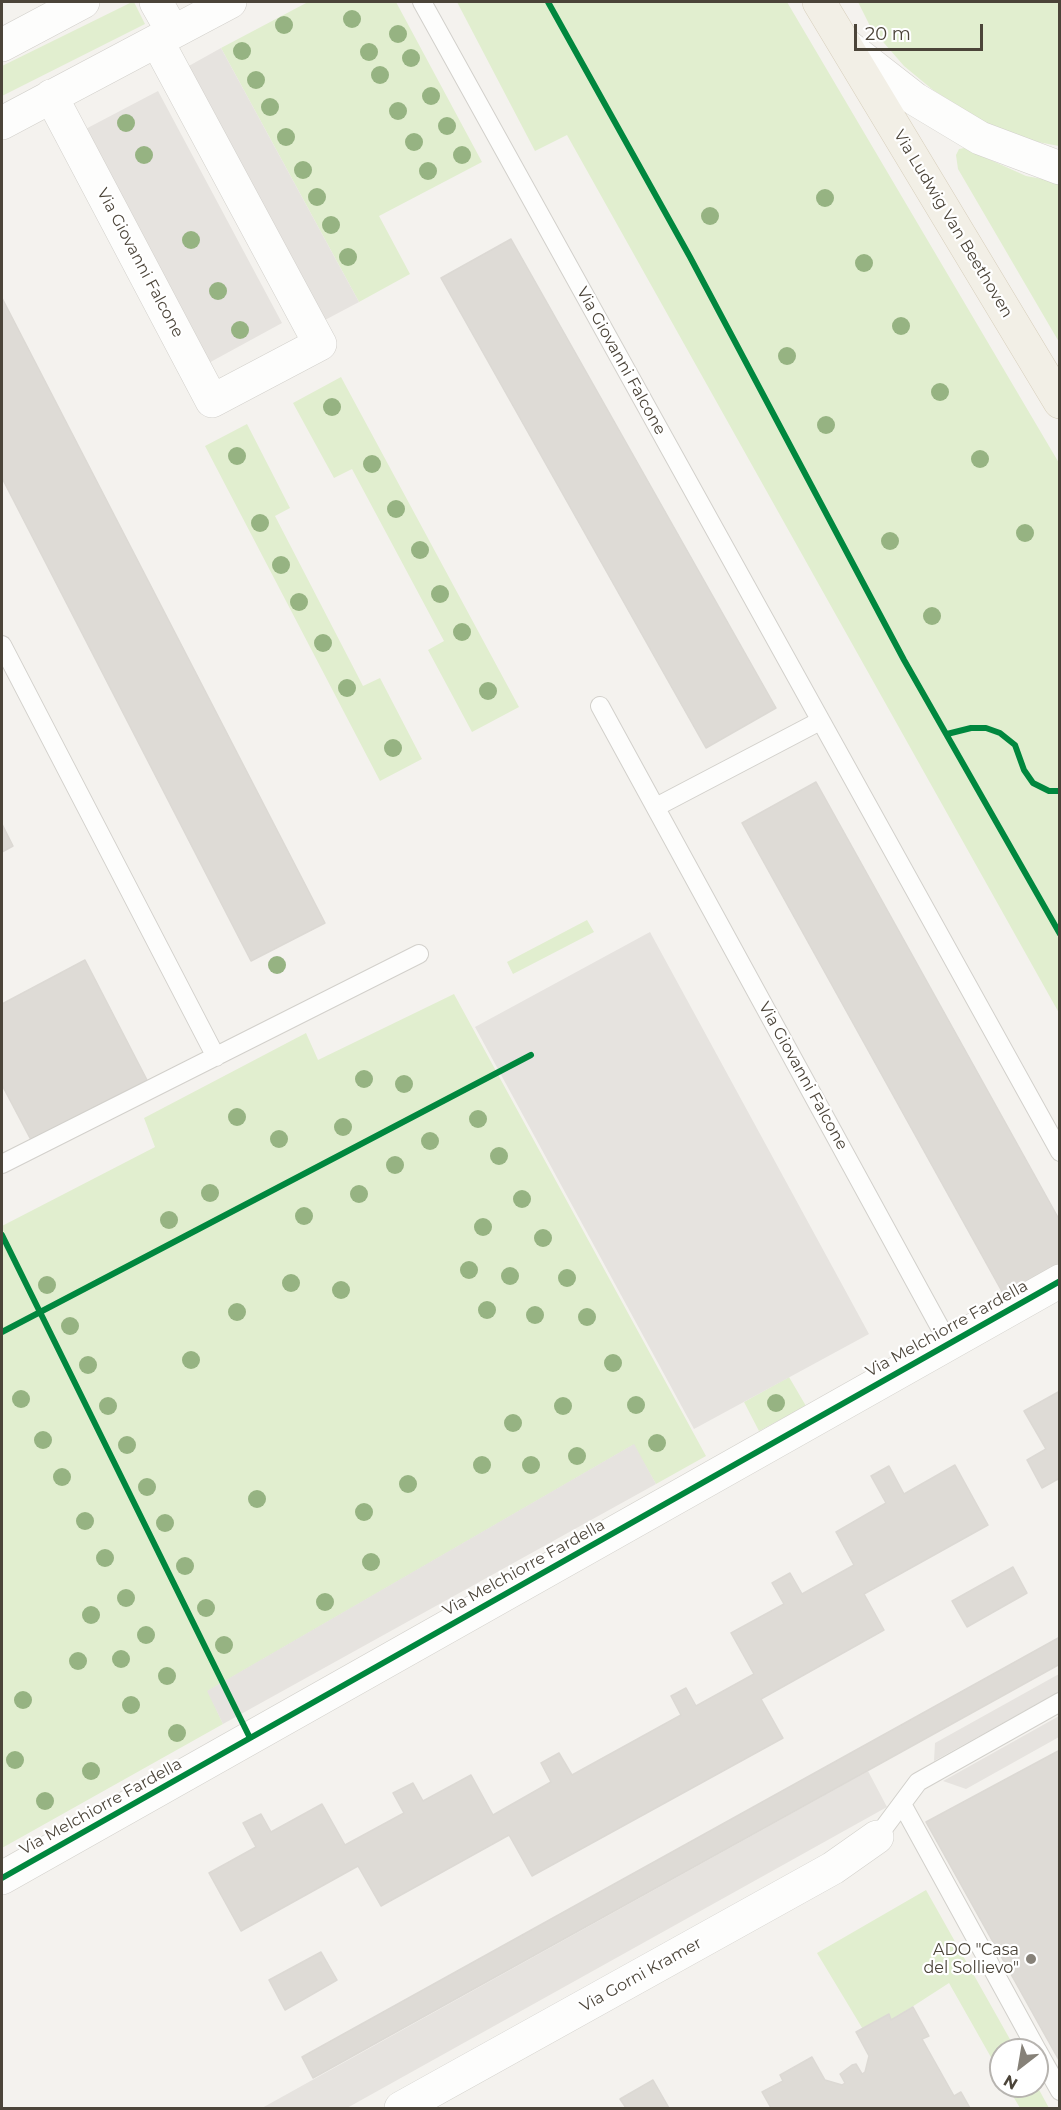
<!DOCTYPE html>
<html>
<head>
<meta charset="utf-8">
<style>
  body { margin:0 }
  #map { position:relative; width:1061px; height:2110px; overflow:hidden; background:#f4f2ee; font-family:Montserrat,sans-serif }
  canvas { display:block }
  .frame { position:absolute; inset:0; border:3px solid #4b4439; pointer-events:none }
  .north { position:absolute; left:989px; top:2038px; width:60px; height:60px; box-sizing:border-box; background:#fff; border:2px solid #b7b4b0; border-radius:50%; rotate:211deg; font-size:16px; font-weight:700; line-height:24px; text-align:center; color:#4b4439 }
  .north::after { content:''; display:block; margin:auto; width:21px; height:27px; background:#868178; clip-path:polygon(50% 0,100% 100%,50% 72%,0 100%) }
  .scale { position:absolute; left:854px; top:24px; width:129px; height:27px; box-sizing:border-box; border:3px solid #4b4439; border-top:0; padding-left:8px; font-size:18px; line-height:21px; white-space:nowrap; color:#4b4439; -webkit-text-stroke:4px #fff; paint-order:stroke }
</style>
</head>
<body>
<div id="map">
<canvas width="1061" height="2110"></canvas>
<div class="frame"></div>
<div class="north">N</div>
<div class="scale">20 m</div>
</div>
<script>
const ctx = document.querySelector('canvas').getContext('2d');
ctx.lineJoin = 'round';
function paint(path, color) {
  ctx.fillStyle = color;
  ctx.fill(path, 'evenodd');
}
function toPath(rows) {
  const path = new Path2D();
  for (const r of rows) {
    path.moveTo(r[0], r[1]);
    for (let i = 2; i < r.length; i += 2) path.lineTo(r[i], r[i + 1]);
  }
  return path;
}
function trace(path, color, width, dash) {
  ctx.strokeStyle = color;
  ctx.lineWidth = width;
  ctx.lineCap = dash ? 'butt' : 'round';
  ctx.setLineDash(dash || []);
  ctx.stroke(path);
}
function write(font, color, halo, rows, align = 'center') {
  ctx.font = font + ' Montserrat,sans-serif';
  ctx.lineWidth = 4.5;
  ctx.setLineDash([]);
  ctx.textBaseline = 'middle';
  ctx.strokeStyle = halo;
  ctx.fillStyle = color;
  for (const [text, x, y, turn = 0] of rows) {
    ctx.save();
    ctx.translate(x, y);
    ctx.rotate((+turn || 0) * Math.PI / 180);
    ctx.textAlign = isNaN(turn) ? turn : align;
    if (halo) ctx.strokeText(text, 0, 0);
    ctx.fillText(text, 0, 0);
    ctx.restore();
  }
}
const green = toPath([
  [132,2,134,2,145,24,2,96,2,66],
  [308,2,396,2,482,162,379,216,410,274,359,302,221,48],
  [457,2,787,2,1059,463,1059,1013,567,135,535,151],
  [858,2,1059,2,1059,146,1022,139,984,122,933,90,904,66,871,28],
  [964,148,1026,176,1059,182,1059,342,958,169,956,155,959,149],
  [341,377,519,707,472,732,428,650,444,641,352,469,334,478,293,403],
  [247,424,290,508,275,516,363,686,380,678,422,759,380,781,205,446],
  [587,920,594,932,513,974,507,962],
  [454,994,706,1456,656,1484,633,1445,208,1691,223,1724,2,1848,2,1226,155,1147,144,1118,306,1033,318,1060],
  [789,1377,806,1406,759,1431,744,1402],
  [926,1890,1016,2050,1001,2050,1001,2075,949,1983,867,2036,817,1953],
  [1007,2086,1037,2086,1049,2108,1020,2108]
]);
const parking = toPath([
  [221,48,359,302,325,320,187,67],
  [158,91,282,323,205,365,78,133],
  [650,932,869,1334,694,1429,475,1027],
  [634,1444,656,1484,223,1724,207,1691],
  [1059,1674,1059,1692,934,1761,935,1743],
  [1059,1716,1059,1737,966,1789,943,1781],
  [868,1771,887,1807,347,2108,262,2108]
]);
const building = toPath([
  [511,239,776,708,706,748,441,278,511,239],
  [2,298,325,923,251,961,2,478,2,298],
  [816,782,1060,1221,1060,1267,1005,1297,742,823,816,782],
  [2,824,13,846,2,852,2,824],
  [85,960,147,1080,31,1140,2,1085,2,1004,85,960],
  [1060,1391,1060,1483,1058,1479,1042,1488,1027,1460,1046,1449,1024,1411,1060,1391],
  [955,1465,988,1525,864,1594,884,1630,761,1699,783,1738,532,1876,509,1835,381,1906,358,1866,241,1931,209,1873,256,1847,243,1823,261,1814,271,1832,322,1804,345,1845,404,1813,393,1793,413,1783,423,1801,471,1775,493,1815,551,1782,541,1763,559,1753,572,1775,681,1715,671,1696,686,1688,696,1706,754,1674,731,1633,784,1604,772,1583,790,1573,802,1594,854,1565,836,1532,886,1503,871,1476,889,1466,904,1494,955,1465],
  [1013,1567,1027,1593,967,1627,952,1601,1013,1567],
  [1060,1637,1060,1664,313,2078,302,2057,1060,1637],
  [1060,1750,1058,1853,1060,2062,926,1822,1060,1750],
  [321,1952,337,1980,285,2010,269,1980,321,1952],
  [913,2007,929,2036,922,2039,954,2096,961,2092,970,2108,771,2108,762,2092,783,2081,780,2075,812,2057,825,2080,842,2085,845,2083,840,2074,852,2065,856,2064,862,2074,865,2072,869,2056,856,2032,889,2014,891,2020,913,2007],
  [653,2080,669,2108,626,2108,620,2099,653,2080]
]);
const service = toPath([
  [422,2,1060,1152],
  [2,645,216,1057],
  [600,706,949,1344],
  [656,807,820,721],
  [2,1164,419,954],
  [902,1804,1037,2050],
  [877,1837,918,1782,1060,1702],
  [1037,2050,1060,2091]
]);
const minor = toPath([
  [156,2,173,32],
  [2,45,83,2],
  [847,46,915,99,980,138,1060,168],
  [51,96,212,401,320,344,157,41],
  [2,123,230,2],
  [2,1878,1060,1281],
  [401,2108,833,1868,877,1837]
]);
const primary = toPath([
  [819,2,1060,402]
]);
const cycleway = toPath([
  [548,2,690,257,904,660,1060,934],
  [947,734,971,728,986,728,1000,733,1015,745,1024,770,1033,783,1049,791,1060,791],
  [2,1235,250,1738],
  [2,1332,531,1055],
  [2,1878,1060,1281]
]);
const trees = [
  [352,19],
  [284,25],
  [398,34],
  [242,51],
  [369,52],
  [411,58],
  [380,75],
  [256,80],
  [431,96],
  [270,107],
  [398,111],
  [126,123],
  [447,126],
  [286,137],
  [414,142],
  [144,155],
  [462,155],
  [303,170],
  [428,171],
  [317,197],
  [825,198],
  [710,216],
  [331,225],
  [191,240],
  [348,257],
  [864,263],
  [218,291],
  [901,326],
  [240,330],
  [787,356],
  [940,392],
  [332,407],
  [826,425],
  [237,456],
  [980,459],
  [372,464],
  [396,509],
  [260,523],
  [1025,533],
  [890,541],
  [420,550],
  [281,565],
  [440,594],
  [299,602],
  [932,616],
  [462,632],
  [323,643],
  [347,688],
  [488,691],
  [393,748],
  [277,965],
  [364,1079],
  [404,1084],
  [237,1117],
  [478,1119],
  [343,1127],
  [279,1139],
  [430,1141],
  [499,1156],
  [395,1165],
  [210,1193],
  [359,1194],
  [522,1199],
  [304,1216],
  [169,1220],
  [483,1227],
  [543,1238],
  [469,1270],
  [510,1276],
  [567,1278],
  [291,1283],
  [47,1285],
  [341,1290],
  [487,1310],
  [237,1312],
  [535,1315],
  [587,1317],
  [70,1326],
  [191,1360],
  [613,1363],
  [88,1365],
  [21,1399],
  [776,1403],
  [636,1405],
  [108,1406],
  [563,1406],
  [513,1423],
  [43,1440],
  [657,1443],
  [127,1445],
  [577,1456],
  [482,1465],
  [531,1465],
  [62,1477],
  [408,1484],
  [147,1487],
  [257,1499],
  [364,1512],
  [85,1521],
  [165,1523],
  [105,1558],
  [371,1562],
  [185,1566],
  [126,1598],
  [325,1602],
  [206,1608],
  [91,1615],
  [146,1635],
  [224,1645],
  [121,1659],
  [78,1661],
  [167,1676],
  [23,1700],
  [131,1705],
  [177,1733],
  [15,1760],
  [91,1771],
  [45,1801]
];
const markers = [
  [1031,1959,6,"#868178"]
];
const streetNames = [
  ["Via Ludwig Van Beethoven",953,224,59],
  ["Via Giovanni Falcone",140,263,62],
  ["Via Giovanni Falcone",621,361,61],
  ["Via Giovanni Falcone",803,1076,61],
  ["Via Melchiorre Fardella",947,1329,-29],
  ["Via Melchiorre Fardella",524,1568,-29],
  ["Via Melchiorre Fardella",101,1807,-29],
  ["Via Gorni Kramer",641,1975,-29]
];
const poiNames = [
  ["ADO \"Casa",1019,1950],
  ["del Sollievo\"",1019,1968]
];
paint(green, '#e1eecf');
paint(parking, '#e6e3df');
paint(building, '#dedbd6');
trace(building, '#dcd9d4', 1.5);
trace(service, '#d2d0cb', 20);
trace(minor, '#d2d0cb', 34);
trace(primary, '#d6cebb', 34);
trace(service, '#fdfdfc', 18);
trace(minor, '#fdfdfc', 33);
trace(primary, '#f2efe6', 33);
trace(cycleway, '#00873e', 6);
ctx.fillStyle = '#96b382';
for (const [x, y] of trees) {
  ctx.beginPath();
  ctx.arc(x, y, 9, 0, 2 * Math.PI);
  ctx.fill();
}
for (const [x, y, r, color] of markers) {
  const dot = new Path2D();
  dot.arc(x, y, r, 0, 2 * Math.PI);
  ctx.fillStyle = color;
  ctx.fill(dot);
  trace(dot, '#fff', 2);
}
write('16px', '#4b4439', '#fff', streetNames);
write('16px', '#4b4439', '#fff', poiNames, 'right');
</script>
</body>
</html>
